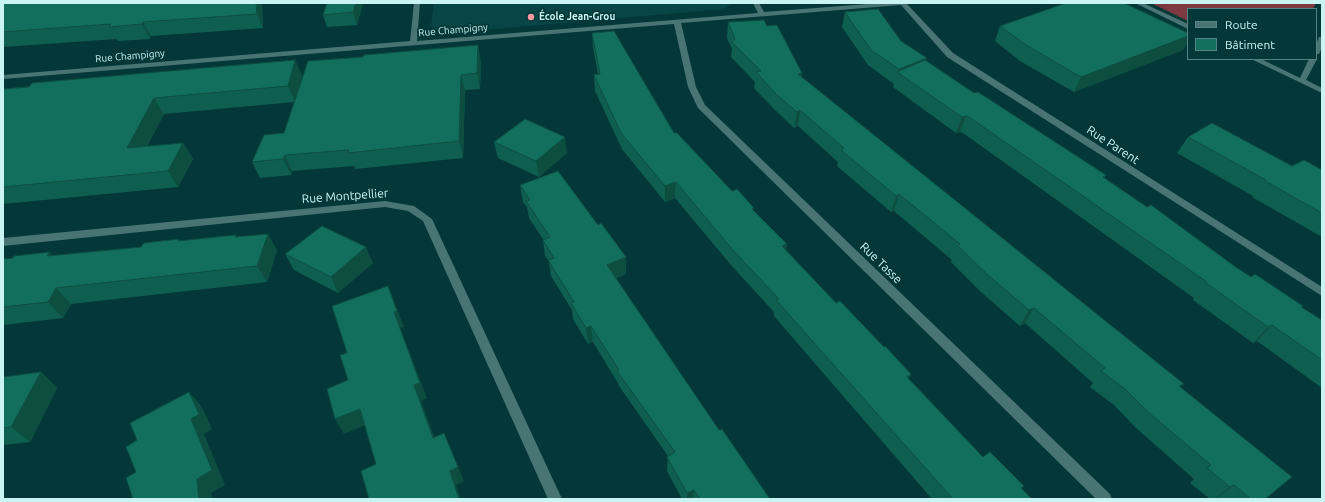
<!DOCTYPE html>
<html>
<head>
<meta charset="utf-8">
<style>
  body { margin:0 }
  #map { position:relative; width:1325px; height:502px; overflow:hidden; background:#043838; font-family:Ubuntu,sans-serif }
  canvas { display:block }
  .frame { position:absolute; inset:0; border:4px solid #caf3f3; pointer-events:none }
  .legend { position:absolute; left:1187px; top:8px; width:130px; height:52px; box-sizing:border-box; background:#043838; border:1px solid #538383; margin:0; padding:5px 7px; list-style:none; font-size:12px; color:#caf3f3 }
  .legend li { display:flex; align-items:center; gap:8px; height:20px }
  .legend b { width:20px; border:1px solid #538383 }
</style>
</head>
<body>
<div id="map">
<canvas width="1325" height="502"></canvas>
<div class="frame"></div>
<ul class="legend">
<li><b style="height:5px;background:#487474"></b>Route</li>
<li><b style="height:11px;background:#126f5d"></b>Bâtiment</li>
</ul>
</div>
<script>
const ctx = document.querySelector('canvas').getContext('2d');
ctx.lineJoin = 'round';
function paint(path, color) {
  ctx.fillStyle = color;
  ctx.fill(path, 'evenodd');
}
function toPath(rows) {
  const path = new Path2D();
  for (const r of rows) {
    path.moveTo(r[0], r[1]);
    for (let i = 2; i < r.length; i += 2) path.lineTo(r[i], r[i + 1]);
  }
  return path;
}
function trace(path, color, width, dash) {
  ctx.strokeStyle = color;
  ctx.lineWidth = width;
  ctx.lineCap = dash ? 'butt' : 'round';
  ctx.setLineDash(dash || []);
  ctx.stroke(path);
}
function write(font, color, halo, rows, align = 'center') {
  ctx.font = font + ' Ubuntu,sans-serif';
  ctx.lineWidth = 3.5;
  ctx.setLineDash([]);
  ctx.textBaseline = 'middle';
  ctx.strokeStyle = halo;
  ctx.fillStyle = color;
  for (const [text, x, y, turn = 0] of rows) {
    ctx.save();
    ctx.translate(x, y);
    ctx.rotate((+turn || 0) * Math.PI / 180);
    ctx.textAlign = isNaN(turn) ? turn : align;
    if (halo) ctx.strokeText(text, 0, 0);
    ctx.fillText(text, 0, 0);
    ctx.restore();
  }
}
const built = toPath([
  [434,3,732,3,724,9,448,33,435,30,431,26]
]);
const green = toPath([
  [1151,3,1316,3,1313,9,1188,9,1188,21]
]);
const minor = toPath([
  [414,3,420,3,417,41,758,13,753,3,759,3,764,12,880,3,908,3,907,4,953,53,1322,287,1322,296,947,57,901,5,681,23,696,87,705,105,1110,494,1112,499,1096,499,698,108,688,87,674,24,3,79,3,75,410,41,414,3],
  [1135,3,1143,3,1188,24,1188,29,1135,3],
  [1319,37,1322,37,1322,47,1319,54,1316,54,1316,44,1319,37],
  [1316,58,1317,59,1306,80,1322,88,1322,93,1251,59,1261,59,1300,78,1309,59,1316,58],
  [385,201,414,206,432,219,562,499,548,499,423,221,408,211,385,207,3,246,3,238,385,201]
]);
const wall = toPath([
  [3,3,262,3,263,28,151,36,150,39,118,41,116,39,3,47],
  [363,3,357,25,327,27,323,15],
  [845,12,901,41,926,61,974,93,1106,175,1104,178,1237,268,1302,307,1322,320,1322,388,1257,341,1253,343,1193,300,1194,298,963,133,960,132,956,133,893,87,894,84,868,65,842,27],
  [728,22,767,26,802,73,802,77,1184,384,1180,387,1265,499,1210,499,1190,483,1194,479,1135,427,1114,405,1090,387,1093,383,1025,323,1020,326,981,292,951,262,952,260,894,211,891,212,837,166,838,162,798,126,794,128,774,109,754,88,755,82,731,57,732,49,727,38],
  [1000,26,1188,33,1188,41,1183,50,1074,92,1020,61,995,41],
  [592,33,674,133,732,191,754,211,787,244,786,250,836,303,909,379,983,457,1024,486,1022,489,1032,499,932,499,774,316,774,312,731,265,675,198,665,202,622,149,595,91,594,75,598,74,593,48],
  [295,60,302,76,297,94,481,61,480,89,465,90,463,158,355,169,354,166,292,171,291,175,260,178,252,162,284,133,294,102,164,114,147,146,183,143,193,159,178,187,3,204,3,89],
  [1188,137,1292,166,1322,170,1322,237,1252,197,1253,196,1177,153],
  [494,142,567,153,539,177,498,158],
  [520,185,598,225,626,257,626,274,616,278,719,430,770,499,682,499,667,471,668,456,619,386,618,383,593,342,588,344,573,319,572,310,551,276,549,261,545,256,543,240,543,239,529,218,527,207,523,202],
  [236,235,237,237,277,250,267,282,71,304,63,318,3,325,3,259,53,256,141,247,179,239,180,241],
  [285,254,373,263,338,293,294,270],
  [41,372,57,388,30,442,3,445,3,377]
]);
const shadedWall = toPath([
  [256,3,262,3,263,28,257,14],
  [356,3,363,3,357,25,353,12],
  [143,22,151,36,150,39,142,24],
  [1188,36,1188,41,1183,50,1074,92,1081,77],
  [478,45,481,61,480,89,477,73],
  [927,58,923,74,898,72,899,69],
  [295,60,302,76,295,102,288,86],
  [802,73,800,89,798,74],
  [461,75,465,90,463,158,459,141],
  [154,98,164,114,138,164,127,148],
  [800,110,798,126,794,128,797,112],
  [966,116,960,132,956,133,962,117],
  [565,137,567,153,539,177,536,161],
  [183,143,193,159,178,187,168,171],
  [285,155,292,171,291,175,283,159],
  [676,182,675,198,665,202,665,186],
  [899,194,894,211,891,212,896,196],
  [268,234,277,250,267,282,257,266],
  [787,244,784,260,782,246],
  [366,247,373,263,338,293,331,277],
  [50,252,64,268,47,256],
  [626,257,626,274,608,281,607,265],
  [388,286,404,327,400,328,427,398,421,401,440,452,433,438,414,385,394,312],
  [56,288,71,304,63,318,48,302],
  [1034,308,1025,323,1020,326,1029,310],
  [1272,325,1257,341,1253,343,1268,327],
  [591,326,593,342,588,344,586,328],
  [41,372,57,388,30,442,11,427],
  [911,374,905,389,907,377],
  [189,392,202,407,212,429,204,434,225,485,211,493,212,499,199,499],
  [360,409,368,424,344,434,335,419],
  [444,433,464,481,456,485,461,499,459,499,450,471],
  [1234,485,1216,499,1215,499,1230,487],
  [694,490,693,499,687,499,687,493]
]);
const building = toPath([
  [3,3,256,3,257,14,143,22,142,24,109,27,111,24,3,32,3,3],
  [327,3,356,3,353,12,323,15,327,3],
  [1066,3,1124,3,1188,33,1188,36,1081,77,1026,45,1000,26,1066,3],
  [878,9,901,41,927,58,899,69,871,50,845,12,878,9],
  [764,20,767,26,777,25,802,73,798,74,1184,384,1179,386,1292,477,1265,499,1251,499,1234,485,1230,487,1207,468,1211,465,1148,412,1126,390,1101,371,1105,368,1034,308,1029,310,989,276,958,246,960,244,899,194,896,196,841,150,844,148,800,110,797,112,776,94,756,72,761,71,732,42,735,39,728,22,764,20],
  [614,31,674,133,677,133,732,191,737,189,754,208,752,209,787,244,782,246,836,303,840,301,884,347,885,346,911,374,907,377,983,457,990,452,1024,486,1021,488,1032,499,953,499,776,300,779,299,732,249,676,182,665,186,621,133,594,75,600,74,592,33,614,31],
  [478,45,477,73,461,75,459,141,348,153,349,150,285,155,283,159,252,162,264,135,284,133,308,61,363,57,364,55,478,45],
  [295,60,288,86,154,98,127,148,183,143,168,171,3,187,3,89,29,87,32,83,295,60],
  [925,60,974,93,978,92,1106,175,1103,177,1147,207,1151,205,1237,268,1251,277,1255,274,1303,306,1301,307,1322,320,1322,360,1272,325,1268,327,1206,283,1207,282,969,117,966,116,962,117,897,72,925,60],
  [525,119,565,137,536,161,494,142,525,119],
  [1212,123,1292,166,1304,160,1322,170,1322,213,1265,181,1266,180,1188,137,1212,123],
  [558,171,598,225,601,223,626,257,607,265,719,430,722,429,770,499,700,499,694,490,687,493,667,457,675,452,617,371,619,370,591,326,586,328,571,303,574,302,548,260,554,258,543,240,550,237,526,201,530,200,520,185,558,171],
  [322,226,366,247,331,277,285,254,322,226],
  [268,234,257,266,56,288,48,302,3,307,3,259,13,258,14,256,50,252,47,256,141,247,144,243,179,239,178,241,236,235,235,237,268,234],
  [388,286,397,311,394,312,420,383,414,385,433,438,444,433,458,467,450,471,459,499,369,499,361,471,376,464,360,409,335,419,327,389,348,380,340,355,347,353,332,306,388,286],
  [41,372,11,427,3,428,3,377,41,372],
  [189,392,199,414,191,419,212,470,197,479,199,499,133,499,126,478,136,472,126,447,137,440,130,423,189,392]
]);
const markers = [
  [531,17,4,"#f49aa0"]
];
const farPoinames = [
  ["École Jean-Grou",539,17]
];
const farStreetnames = [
  ["Rue Champigny",453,30,-5],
  ["Rue Champigny",130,56,-5]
];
const streetNames = [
  ["Rue Parent",1113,145,33],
  ["Rue Montpellier",345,196,-4],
  ["Rue Tasse",881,263,44]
];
paint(built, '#074546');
paint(green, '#7c3a40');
paint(minor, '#487474');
paint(wall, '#0f5f50');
paint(shadedWall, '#0d4e41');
paint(building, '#126f5d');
trace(building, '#0d4e41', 1);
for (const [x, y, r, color] of markers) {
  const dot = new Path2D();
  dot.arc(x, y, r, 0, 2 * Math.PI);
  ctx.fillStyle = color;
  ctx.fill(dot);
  trace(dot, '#043838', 1.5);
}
write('bold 10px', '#caf3f3', '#043838', farPoinames, 'left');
write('10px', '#caf3f3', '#043838', farStreetnames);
write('12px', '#caf3f3', '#043838', streetNames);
</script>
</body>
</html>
